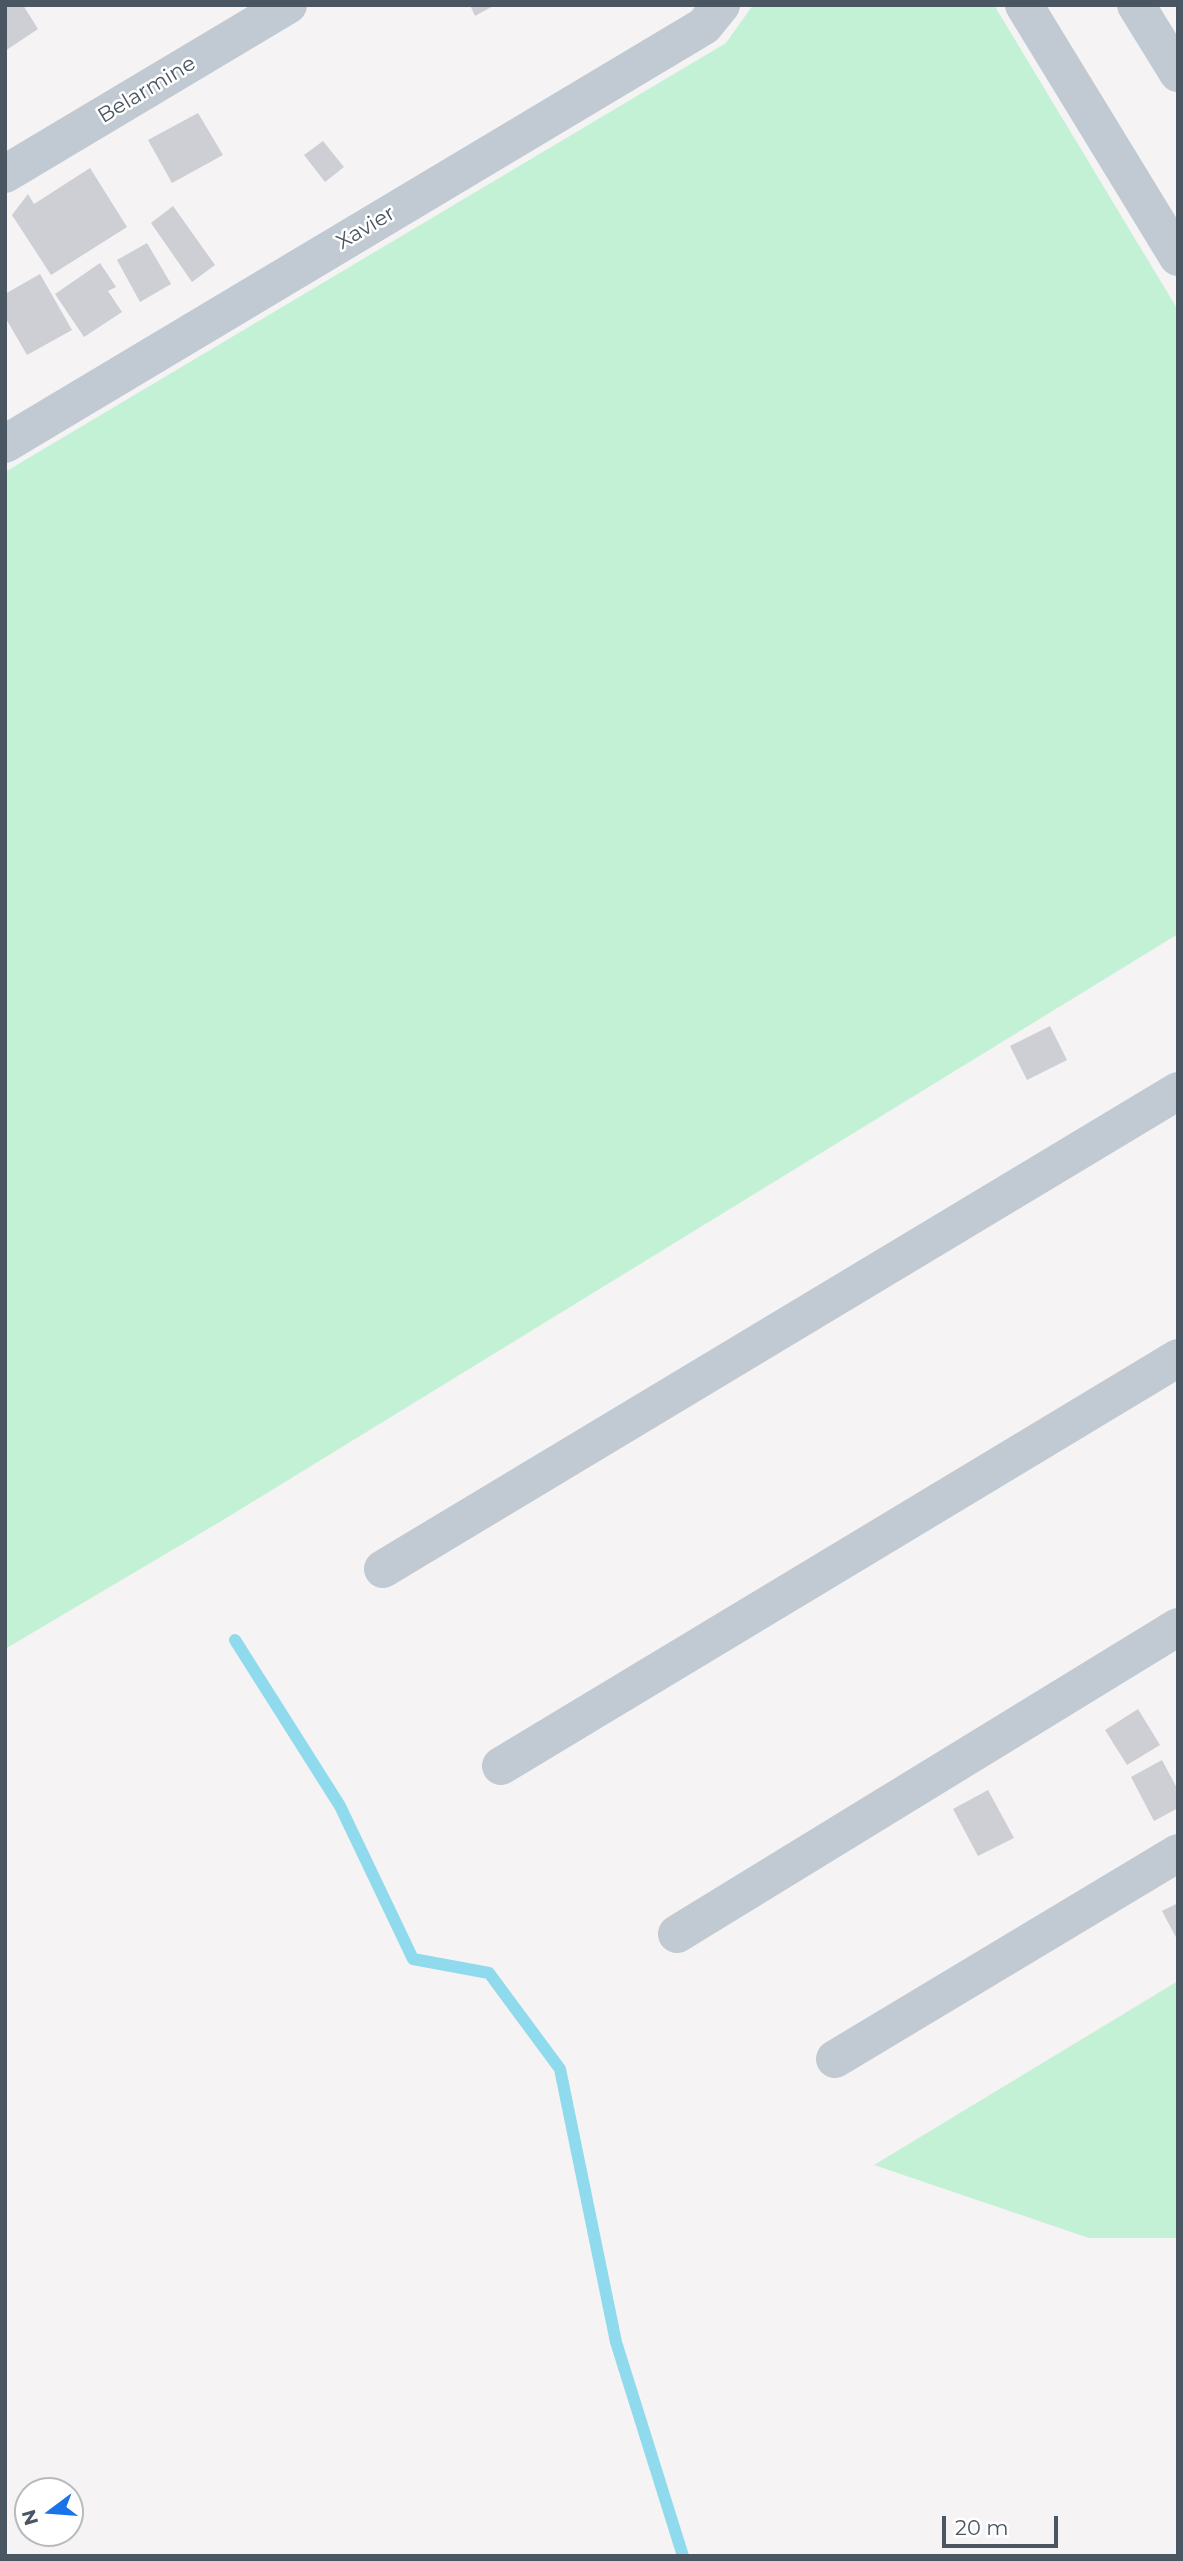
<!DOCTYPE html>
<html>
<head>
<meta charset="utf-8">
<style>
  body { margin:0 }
  #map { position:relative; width:1183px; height:2561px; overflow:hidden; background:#f5f3f3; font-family:Montserrat,sans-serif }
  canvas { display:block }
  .frame { position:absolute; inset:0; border:7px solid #4a5661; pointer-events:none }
  .north { position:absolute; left:14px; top:2477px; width:70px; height:70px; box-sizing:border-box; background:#fff; border:2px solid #b7bbc0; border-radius:50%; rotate:254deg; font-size:19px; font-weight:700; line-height:28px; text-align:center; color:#4a5661 }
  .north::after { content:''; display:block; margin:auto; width:24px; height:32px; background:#1a73e8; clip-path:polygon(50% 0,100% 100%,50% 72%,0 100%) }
  .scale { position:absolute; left:942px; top:2516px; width:116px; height:32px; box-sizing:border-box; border:4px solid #4a5661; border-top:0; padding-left:9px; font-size:21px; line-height:24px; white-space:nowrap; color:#4a5661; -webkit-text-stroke:5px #fff; paint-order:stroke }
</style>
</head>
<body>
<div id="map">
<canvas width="1183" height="2561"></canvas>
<div class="frame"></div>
<div class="north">N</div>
<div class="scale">20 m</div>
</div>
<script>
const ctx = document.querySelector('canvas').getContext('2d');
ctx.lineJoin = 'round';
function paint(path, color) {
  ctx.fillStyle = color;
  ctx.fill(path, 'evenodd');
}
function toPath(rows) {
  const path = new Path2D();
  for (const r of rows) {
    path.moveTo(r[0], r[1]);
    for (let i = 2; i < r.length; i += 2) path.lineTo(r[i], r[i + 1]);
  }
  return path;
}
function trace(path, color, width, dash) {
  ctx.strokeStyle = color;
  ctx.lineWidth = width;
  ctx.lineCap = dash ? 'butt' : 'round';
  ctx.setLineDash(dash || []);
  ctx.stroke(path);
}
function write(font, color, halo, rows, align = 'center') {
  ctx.font = font + ' Montserrat,sans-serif';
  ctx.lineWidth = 5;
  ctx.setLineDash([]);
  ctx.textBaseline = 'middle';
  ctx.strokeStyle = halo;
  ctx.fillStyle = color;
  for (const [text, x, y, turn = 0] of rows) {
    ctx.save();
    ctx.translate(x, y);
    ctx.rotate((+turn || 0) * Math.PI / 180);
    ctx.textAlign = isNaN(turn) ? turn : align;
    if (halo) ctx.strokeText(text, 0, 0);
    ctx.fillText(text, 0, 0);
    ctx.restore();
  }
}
const green = toPath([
  [753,5,994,5,1178,310,1178,934,223,1520,5,1649,5,472,726,43],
  [1178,1981,1178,2238,1089,2238,874,2165]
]);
const stream = toPath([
  [235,1640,340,1806,413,1959,489,1973,560,2069,616,2342,683,2556]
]);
const building = toPath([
  [5,5,23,5,38,29,5,51],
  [470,5,495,5,475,16],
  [198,113,223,155,172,183,148,140],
  [323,141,344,167,325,182,304,155],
  [90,168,127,227,51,275,12,215,28,194,34,204],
  [173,206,215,265,192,282,151,223],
  [147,243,171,284,140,302,117,260],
  [100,263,116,287,108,291,122,312,84,337,55,294],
  [40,274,72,330,27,355,5,317,5,294],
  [1050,1026,1067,1060,1027,1080,1010,1046],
  [1138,1709,1160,1745,1127,1765,1105,1730],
  [1162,1760,1178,1790,1178,1808,1154,1821,1131,1777],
  [988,1790,1014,1838,978,1856,953,1809],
  [1178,1903,1178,1941,1162,1911]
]);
const minor = toPath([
  [5,174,288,5],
  [5,444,704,26,721,5],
  [383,1569,1178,1091],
  [501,1766,1178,1358],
  [677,1934,1178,1627],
  [835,2059,1178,1853]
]);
const tertiary = toPath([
  [1024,5,1178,257],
  [1136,5,1178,73]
]);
const streetNames = [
  ["Belarmine",147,90,-31],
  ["Xavier",366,228,-31]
];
paint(green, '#c3f1d5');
trace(stream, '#90daee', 12);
paint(building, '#cdcfd5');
trace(minor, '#c1cad2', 38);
trace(tertiary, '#c1cad2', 38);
write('21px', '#4a5661', '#fff', streetNames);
</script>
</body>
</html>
